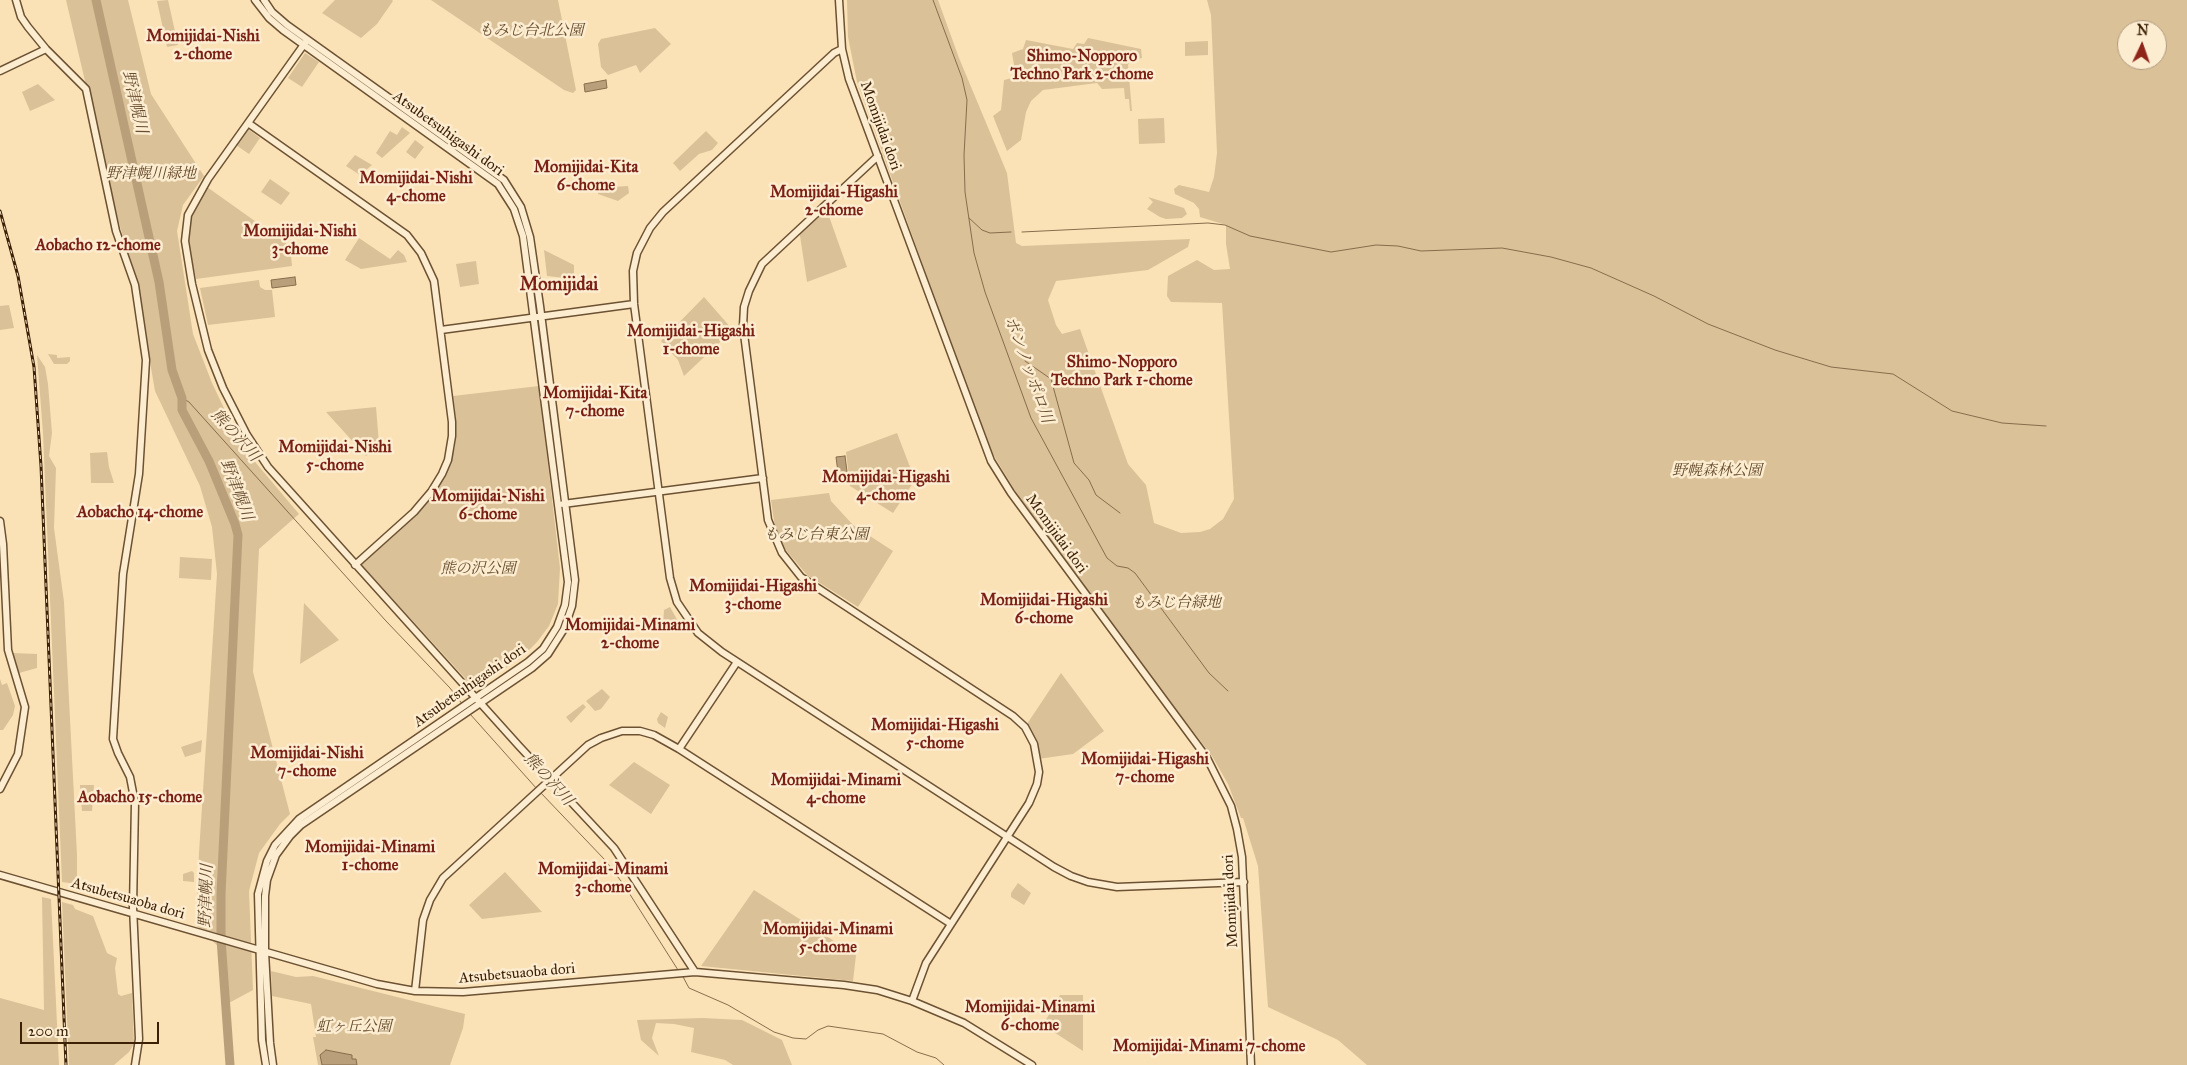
<!DOCTYPE html>
<html>
<head>
<meta charset="utf-8">
<style>
  body { margin:0 }
  #map { position:relative; width:2187px; height:1065px; overflow:hidden; background:#fae2b6; font-family:"IM FELL Great Primer",serif }
  canvas { display:block }
  .north { position:absolute; left:2117px; top:20px; width:50px; height:50px; box-sizing:border-box; background:#fcecd0; border:1px solid #b09b7f; border-radius:50%; rotate:3deg; font-size:14px; font-weight:700; line-height:20px; text-align:center; color:#3d2106 }
  .north::after { content:''; display:block; margin:auto; width:18px; height:22px; background:#8f2418; clip-path:polygon(50% 0,100% 100%,50% 72%,0 100%) }
  .scale { position:absolute; left:20px; top:1022px; width:139px; height:22px; box-sizing:border-box; border:2px solid #3d2106; border-top:0; padding-left:6px; font-size:15px; line-height:18px; white-space:nowrap; color:#3d2106; -webkit-text-stroke:4px #fcecd0; paint-order:stroke }
</style>
</head>
<body>
<div id="map">
<canvas width="2187" height="1065"></canvas>
<div class="north">N</div>
<div class="scale">200 m</div>
</div>
<script>
const ctx = document.querySelector('canvas').getContext('2d');
ctx.lineJoin = 'round';
function paint(path, color) {
  ctx.fillStyle = color;
  ctx.fill(path, 'evenodd');
}
function toPath(rows) {
  const path = new Path2D();
  for (const r of rows) {
    path.moveTo(r[0], r[1]);
    for (let i = 2; i < r.length; i += 2) path.lineTo(r[i], r[i + 1]);
  }
  return path;
}
function trace(path, color, width, dash) {
  ctx.strokeStyle = color;
  ctx.lineWidth = width;
  ctx.lineCap = dash ? 'butt' : 'round';
  ctx.setLineDash(dash || []);
  ctx.stroke(path);
}
function write(font, color, halo, rows, align = 'center') {
  ctx.font = font + ' "IM FELL Great Primer","Noto Serif JP",serif';
  ctx.lineWidth = 5;
  ctx.setLineDash([]);
  ctx.textBaseline = 'middle';
  ctx.strokeStyle = halo;
  ctx.fillStyle = color;
  for (const [text, x, y, turn = 0] of rows) {
    ctx.save();
    ctx.translate(x, y);
    ctx.rotate((+turn || 0) * Math.PI / 180);
    ctx.textAlign = isNaN(turn) ? turn : align;
    if (halo) ctx.strokeText(text, 0, 0);
    ctx.fillText(text, 0, 0);
    ctx.restore();
  }
}
const green = toPath([
  [66,0,128,0,151,94,204,176,183,205,177,231,193,334,212,383,232,425,256,463,299,514,259,549,253,672,290,814,280,824,259,853,249,891,253,990,227,1004,225,953,196,925,199,853,217,574,212,527,200,486,155,391,136,281,115,209],
  [168,0,178,45,167,47,157,1],
  [335,0,392,0,393,1,377,24,361,38,322,13],
  [431,0,558,0,576,90,573,93,564,90],
  [847,0,938,0,959,58,1007,173,1016,243,1022,246,1190,239,1188,247,1148,270,1056,281,1048,300,1056,325,1062,334,1080,329,1128,464,1146,485,1154,523,1181,533,1200,532,1210,529,1223,519,1234,499,1222,303,1171,302,1167,296,1168,276,1197,260,1214,270,1230,269,1226,244,1226,225,1200,217,1199,209,1194,203,1175,194,1174,189,1179,185,1209,192,1214,177,1217,153,1211,15,1207,0,2187,0,2187,1065,1367,1065,1338,1040,1268,1007,1258,866,1243,818,1241,818,1228,784,1212,756,1086,592,1022,502,988,446,857,82,848,37],
  [2127,30,2157,30,2157,60,2127,60],
  [655,28,671,44,640,73,636,65,608,75,601,67,598,44,601,39],
  [1088,38,1141,49,1142,58,1130,61,1128,65,1132,111,1130,111,1129,99,1125,99,1124,88,1102,89,1097,83,1043,90,1031,101,1026,112,1021,140,1007,151,993,116,1001,110,1004,80,1016,77,1012,53,1023,49,1026,40,1073,49,1077,43,1084,44],
  [1208,41,1208,55,1185,56,1185,42],
  [305,53,319,62,302,87,288,78],
  [38,84,55,100,30,111,22,92],
  [1164,118,1165,143,1139,144,1138,119],
  [402,127,410,133,382,158,376,153,390,131,397,135],
  [248,129,260,138,249,154,236,145],
  [706,131,718,143,712,150,699,154,680,171,673,163],
  [415,140,424,147,415,159,406,152],
  [355,155,372,165,360,175,346,166],
  [270,179,290,193,281,205,261,192],
  [628,186,629,193,618,201,598,194,598,188],
  [207,187,290,246,292,266,196,279,188,241,190,216],
  [1148,197,1184,208,1187,214,1182,218,1166,219,1160,217,1147,209,1153,202],
  [825,205,847,267,807,282,799,229],
  [359,238,390,259,398,250,404,255,407,262,361,269,345,260],
  [544,250,574,265,574,279,547,276],
  [476,261,479,284,460,287,456,264],
  [259,280,260,287,265,290,272,290,275,317,208,325,200,288],
  [704,297,733,330,684,376,678,360,661,341],
  [9,305,14,328,0,330,0,306],
  [48,354,57,355,57,358,70,357,70,361,67,364,54,364],
  [37,355,45,367,48,384,52,433,49,456,56,468,54,528,64,602,77,855,77,884,62,882,43,433],
  [539,386,560,568,558,604,549,626,537,642,522,657,475,689,360,563,417,513,446,474,455,447,456,421,453,396],
  [376,407,379,444,366,456,326,412],
  [897,433,915,480,893,513,850,486,846,452],
  [107,452,109,467,114,483,91,483,90,453],
  [829,493,831,501,853,525,893,551,858,607,807,575,784,548,775,528,771,500],
  [180,557,212,559,211,580,179,578],
  [304,603,339,640,300,664],
  [670,607,679,623,673,631,663,627,664,610],
  [12,653,37,654,37,668,19,673],
  [1061,673,1104,731,1073,754,1038,759,1025,727],
  [0,679,2,685,7,683,15,706,13,715,3,730,0,730],
  [602,689,610,697,601,709,595,711,586,701],
  [583,704,586,707,571,723,566,717],
  [661,712,668,717,665,728,658,723,657,719],
  [202,740,201,752,185,757,181,747],
  [634,762,670,785,651,814,609,785],
  [80,785,94,785,92,811,82,811],
  [192,871,194,873,194,882,183,881,183,874],
  [505,872,542,912,482,919,469,905],
  [1018,883,1031,893,1024,905,1011,897,1011,893],
  [754,890,856,955,853,981,701,966],
  [42,897,51,899,59,1065,0,1065,0,998,44,1010],
  [62,902,73,905,75,909,93,916,107,953,117,958,115,968,118,994,121,996,132,993,134,1044,129,1052,114,1065,69,1065],
  [271,971,296,977,313,976,465,1014,463,1028,450,1065,318,1065,313,1037,316,1037,311,1004,272,996],
  [1060,995,1083,995,1083,1051,1043,1025],
  [703,1018,742,1020,782,1040,792,1065,733,1065,725,1060,691,1052,694,1028,674,1024,656,1023,652,1038,659,1056,641,1040,637,1020]
]);
const water = toPath([
  [606,80,607,88,585,92,584,84,606,80],
  [295,277,296,285,272,288,271,280,295,277],
  [845,456,848,479,839,480,836,457,845,456],
  [326,1050,352,1055,352,1059,356,1059,357,1065,322,1065,320,1055,326,1050]
]);
const stream = toPath([
  [933,0,962,78,967,100,964,155,965,192,974,253,985,292,1031,418,1107,558,1117,566,1128,568,1135,573,1209,673,1228,691],
  [969,218,982,230,990,233,1011,232],
  [1022,232,1208,223,1225,225,1250,236,1331,252,1376,245,1398,246,1421,251,1502,248,1551,257,1591,268,1654,296,1708,324,1775,350,1831,367,1893,374,1952,411,2002,423,2046,426],
  [1025,361,1051,379,1074,463,1089,480,1096,495,1120,513],
  [182,398,189,402,386,621,450,688,463,705],
  [470,714,537,789],
  [540,792,605,860,624,885,678,970],
  [682,975,689,988,728,1005,774,1032,793,1038,806,1039,818,1030,828,1026,883,1034,917,1052,936,1058,944,1065]
]);
const river = toPath([
  [96,0,159,282,172,370,182,398,182,410,209,461,235,524,238,535,221,894,221,939,230,1065]
]);
const tertiary = toPath([
  [16,0,21,17,28,27,46,49,86,89,116,231,135,285,146,360,139,474,123,574,113,739,118,753,130,777,135,803,133,907,139,1039,135,1065],
  [255,0,269,18,283,30,498,184,514,209,523,236,568,582,565,605,557,627,543,649,528,662,299,819,275,845,267,861,258,894,262,1040,266,1065],
  [264,0,272,12,287,25,504,180,521,207,530,237,540,306,575,580,572,606,564,629,548,654,532,668,301,825,290,836,276,855,267,880,265,896,265,952,270,1043,273,1065],
  [839,0,842,49,849,79,991,461,1011,493,1207,758,1231,806,1237,829,1242,857,1251,1065],
  [305,43,208,179,188,215,185,241,192,284,208,350,223,388,247,435,268,467,519,746,614,848,695,972],
  [842,49,834,53,663,212,650,228,637,253,633,271,634,304,670,578,677,602,698,633,722,652,1054,867,1071,876,1088,882,1117,887,1244,882],
  [0,71,46,49],
  [248,123,407,235,421,253,434,281,452,422,452,436,448,460,442,474,431,492,414,512,355,565],
  [878,156,762,264,749,291,744,307,743,326,768,520,782,553,801,577,1013,716,1025,727,1034,744,1039,772,1037,784,1029,803,926,963,912,1001],
  [441,330,634,304],
  [563,504,763,478],
  [0,521,3,544,8,650,25,707,18,754,0,789],
  [679,749,737,662],
  [0,875,377,984,415,991,463,992,695,972,844,985,877,990,912,1001,964,1023,1032,1065],
  [415,991,423,920,430,900,443,878,588,745,601,738,622,731,640,731,654,735,679,749,951,924]
]);
const rail = toPath([
  [0,211,18,276,34,367,41,466,66,1065]
]);
const parkNames = [
  ["もみじ台北公園",531,31],
  ["野津幌川緑地",151,174],
  ["野幌森林公園",1717,471],
  ["もみじ台東公園",816,535],
  ["熊の沢公園",478,569],
  ["もみじ台緑地",1176,603],
  ["虹ヶ丘公園",354,1027]
];
const streetNames = [
  ["Momijidai dori",880,126,70],
  ["Atsubetsuhigashi dori",448,134,36],
  ["Momijidai dori",1056,534,54],
  ["Atsubetsuhigashi dori",470,686,-35],
  ["Atsubetsuaoba dori",128,899,16],
  ["Momijidai dori",1231,901,-93],
  ["Atsubetsuaoba dori",517,974,-5]
];
const neighbourhoodNames = [
  ["Momijidai-Nishi",203,37],
  ["2-chome",203,55],
  ["Shimo-Nopporo",1082,57],
  ["Techno Park 2-chome",1082,75],
  ["Momijidai-Kita",586,168],
  ["6-chome",586,186],
  ["Momijidai-Nishi",416,179],
  ["4-chome",416,197],
  ["Momijidai-Higashi",834,193],
  ["2-chome",834,211],
  ["Momijidai-Nishi",300,232],
  ["3-chome",300,250],
  ["Aobacho 12-chome",98,246],
  ["Momijidai-Higashi",691,332],
  ["1-chome",691,350],
  ["Shimo-Nopporo",1122,363],
  ["Techno Park 1-chome",1122,381],
  ["Momijidai-Kita",595,394],
  ["7-chome",595,412],
  ["Momijidai-Nishi",335,448],
  ["5-chome",335,466],
  ["Momijidai-Higashi",886,478],
  ["4-chome",886,496],
  ["Momijidai-Nishi",488,497],
  ["6-chome",488,515],
  ["Aobacho 14-chome",140,513],
  ["Momijidai-Higashi",753,587],
  ["3-chome",753,605],
  ["Momijidai-Higashi",1044,601],
  ["6-chome",1044,619],
  ["Momijidai-Minami",630,626],
  ["2-chome",630,644],
  ["Momijidai-Higashi",935,726],
  ["5-chome",935,744],
  ["Momijidai-Nishi",307,754],
  ["7-chome",307,772],
  ["Momijidai-Higashi",1145,760],
  ["7-chome",1145,778],
  ["Momijidai-Minami",836,781],
  ["4-chome",836,799],
  ["Aobacho 15-chome",140,798],
  ["Momijidai-Minami",370,848],
  ["1-chome",370,866],
  ["Momijidai-Minami",603,870],
  ["3-chome",603,888],
  ["Momijidai-Minami",828,930],
  ["5-chome",828,948],
  ["Momijidai-Minami",1030,1008],
  ["6-chome",1030,1026],
  ["Momijidai-Minami 7-chome",1209,1047]
];
const waterNames = [
  ["野津幌川",134,102,77],
  ["ポンノッポロ川",1028,370,70],
  ["熊の沢川",235,436,48],
  ["野津幌川",236,490,69],
  ["熊の沢川",548,780,48],
  ["野津幌川",207,896,-88]
];
const quarterNames = [
  ["Momijidai",559,286]
];
paint(green, '#dac198');
paint(water, '#baa07a');
trace(water, '#886d4c', 1);
trace(stream, '#886d4c', 1);
trace(river, '#baa07a', 9);
trace(tertiary, '#6c5132', 9);
trace(tertiary, '#fcecd0', 6);
trace(rail, '#3d2106', 3);
trace(rail, '#fcecd0', 1, [4]);
write('italic 15px', '#64492a', '#fcecd0', parkNames);
write('15px', '#3d2106', '#fcecd0', streetNames);
write('bold 16px', '#7a1f14', '#fcecd0', neighbourhoodNames);
write('italic 16px', '#694d2f', '#fcecd0', waterNames);
write('bold 18px', '#7a1f14', '#fcecd0', quarterNames);
</script>
</body>
</html>
